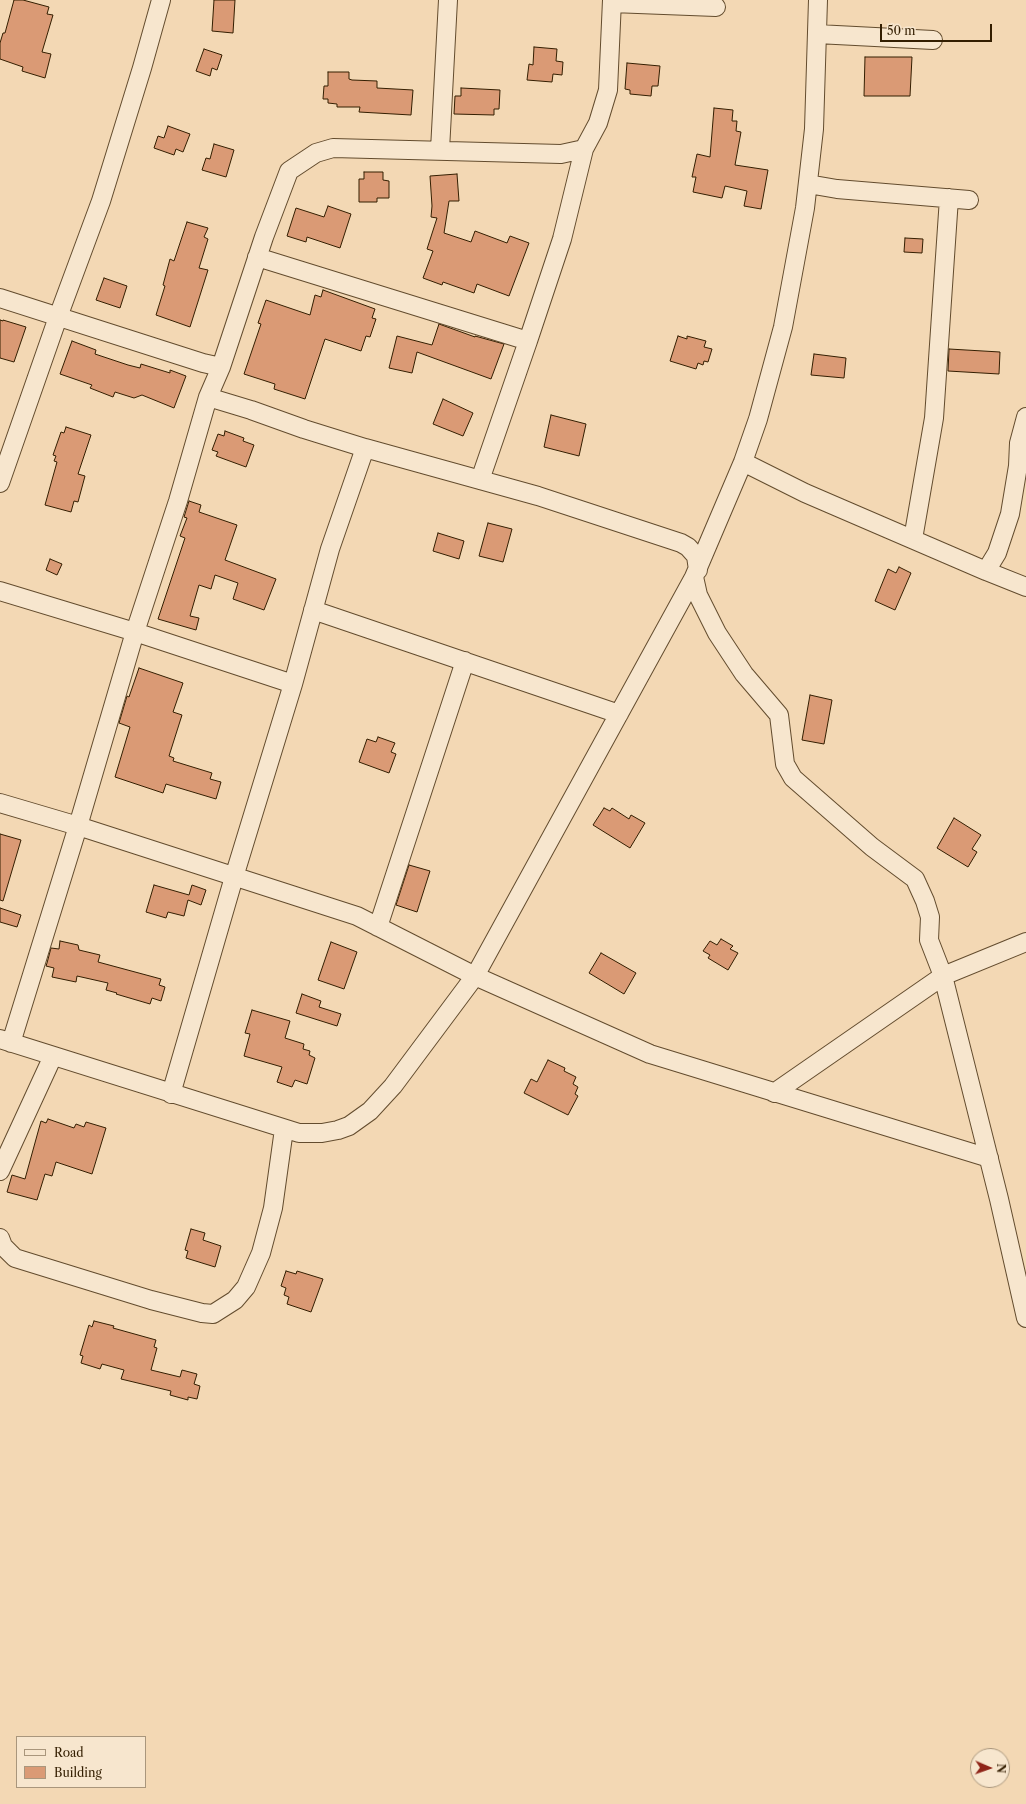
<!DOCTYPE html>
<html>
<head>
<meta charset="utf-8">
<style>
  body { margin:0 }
  #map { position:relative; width:1026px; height:1804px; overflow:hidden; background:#f3d8b4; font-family:"Libre Caslon Text",serif }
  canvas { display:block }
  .legend { position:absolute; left:16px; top:1736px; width:130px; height:52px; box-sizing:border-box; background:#f7e6ce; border:1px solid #a9967c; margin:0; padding:5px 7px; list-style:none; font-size:12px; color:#331e01 }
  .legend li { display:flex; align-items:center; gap:8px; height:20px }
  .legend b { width:20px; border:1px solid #a9967c }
  .north { position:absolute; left:970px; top:1748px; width:40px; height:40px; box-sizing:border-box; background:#f7e6ce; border:1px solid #a9967c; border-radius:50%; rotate:92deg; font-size:11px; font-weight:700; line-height:16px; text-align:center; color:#331e01 }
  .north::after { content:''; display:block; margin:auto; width:14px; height:18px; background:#8f2418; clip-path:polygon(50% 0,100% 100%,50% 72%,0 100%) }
  .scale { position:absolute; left:880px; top:24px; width:112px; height:18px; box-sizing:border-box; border:2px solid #331e01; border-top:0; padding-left:5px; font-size:12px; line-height:14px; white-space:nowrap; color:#331e01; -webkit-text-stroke:3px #f7e6ce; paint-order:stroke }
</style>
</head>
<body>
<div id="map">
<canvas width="1026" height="1804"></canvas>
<ul class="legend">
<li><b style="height:5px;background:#f7e6ce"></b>Road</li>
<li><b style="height:11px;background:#da9a75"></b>Building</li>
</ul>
<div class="north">N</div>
<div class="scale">50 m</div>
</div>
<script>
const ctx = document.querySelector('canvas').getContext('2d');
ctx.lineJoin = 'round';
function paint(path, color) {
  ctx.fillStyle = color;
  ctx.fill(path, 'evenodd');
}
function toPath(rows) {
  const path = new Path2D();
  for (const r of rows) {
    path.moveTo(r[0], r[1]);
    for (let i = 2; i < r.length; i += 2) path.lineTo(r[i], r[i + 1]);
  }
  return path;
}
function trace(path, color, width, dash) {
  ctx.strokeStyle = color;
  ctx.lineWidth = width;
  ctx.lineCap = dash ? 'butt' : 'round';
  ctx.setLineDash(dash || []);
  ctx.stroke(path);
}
const building = toPath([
  [14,0,23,0,49,7,47,14,53,15,42,52,51,54,45,78,22,71,23,67,0,59,0,43,3,33,5,33,14,0],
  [214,0,235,0,233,33,212,31,214,0],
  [534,47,557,49,556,61,563,62,562,75,553,74,552,82,527,80,529,64,533,65,534,47],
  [204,49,222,55,217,70,212,68,210,76,196,71,204,49],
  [865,57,912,57,910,96,864,96,865,57],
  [627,63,660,66,658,86,652,86,651,96,630,94,630,90,625,89,627,63],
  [328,72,349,72,349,79,352,80,377,81,377,88,413,90,411,115,359,112,360,107,337,107,337,104,328,103,328,99,323,99,324,86,328,86,328,72],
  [461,88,500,90,499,109,494,109,494,115,454,114,455,96,461,96,461,88],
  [714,108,733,110,732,121,737,121,736,131,741,132,735,165,768,170,761,209,744,206,747,191,725,186,722,198,693,192,696,177,692,177,697,154,710,157,714,108],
  [168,126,190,134,183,152,176,149,174,155,154,148,158,136,164,138,168,126],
  [214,144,234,150,226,177,202,170,206,158,210,159,214,144],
  [364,172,383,172,383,180,389,181,389,198,377,198,377,202,359,202,359,179,364,179,364,172],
  [457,174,459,201,449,201,444,233,471,242,475,231,507,243,510,236,529,243,509,296,477,284,474,293,443,282,442,285,423,278,433,251,427,249,437,218,431,217,432,206,430,176,457,174],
  [328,206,351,214,340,248,307,237,306,242,287,236,296,208,324,217,328,206],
  [187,222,208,228,204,237,208,239,199,268,208,270,190,327,156,315,165,286,163,285,170,259,174,261,187,222],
  [905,238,923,239,922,253,904,252,905,238],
  [104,278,127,286,120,308,96,300,104,278],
  [323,290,375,309,372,318,376,319,370,337,366,336,361,351,325,339,305,399,274,389,275,384,244,374,261,324,258,323,266,300,310,315,315,295,321,297,323,290],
  [0,320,3,321,3,320,26,327,14,362,0,358,0,320],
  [439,324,475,337,475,336,504,344,491,379,417,352,412,373,389,368,397,336,432,345,439,324],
  [678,336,687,339,687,336,706,341,704,347,712,349,708,362,704,361,703,365,698,363,696,369,670,361,678,336],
  [72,341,96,350,95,354,128,365,140,368,141,364,170,373,170,370,186,376,174,408,142,395,134,398,115,392,113,397,90,388,92,385,60,374,72,341],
  [949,349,1000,352,999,374,948,371,949,349],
  [814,354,846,358,844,378,811,375,814,354],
  [443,399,473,413,463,436,433,424,443,399],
  [551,415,586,424,579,456,544,447,551,415],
  [66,427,91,435,78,474,85,476,78,502,74,501,71,512,45,505,57,462,54,461,56,456,53,455,61,432,64,433,66,427],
  [225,431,244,438,243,441,254,445,246,467,216,456,218,452,212,450,218,434,224,436,225,431],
  [189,501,201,505,199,512,237,525,225,560,276,579,264,610,233,599,238,583,215,575,211,589,199,585,190,616,199,618,196,630,158,619,185,538,180,536,187,518,184,517,189,501],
  [488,523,512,529,503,562,479,556,488,523],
  [438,533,464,541,459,559,433,551,438,533],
  [50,559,62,564,57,575,46,570,50,559],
  [899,567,911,573,895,610,875,601,888,569,896,573,899,567],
  [139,668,183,683,173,712,182,715,169,756,174,758,173,761,212,773,210,779,221,782,216,799,166,784,163,793,115,777,130,727,119,723,127,696,129,697,139,668],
  [810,695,832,700,824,744,802,740,810,695],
  [378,737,395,743,391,752,396,754,389,773,359,762,367,739,376,742,378,737],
  [604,808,610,811,612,808,629,819,631,815,645,823,630,848,593,825,604,808],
  [954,818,981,835,972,849,977,852,968,867,937,848,954,818],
  [0,834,21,840,3,901,0,900,0,834],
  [409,865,430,871,417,912,396,905,409,865],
  [154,885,189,895,192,885,206,890,201,905,188,900,184,916,168,912,166,918,146,912,154,885],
  [0,908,21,915,17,927,0,922,0,908],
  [721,939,733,946,730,949,738,953,728,970,708,958,710,955,703,951,710,941,717,945,721,939],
  [60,941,78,945,79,950,100,955,98,962,161,979,159,985,165,987,161,1001,152,998,150,1004,116,994,117,993,106,990,108,983,77,976,76,982,52,977,54,968,46,966,47,963,51,948,59,949,60,941],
  [331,942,357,952,344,989,318,980,331,942],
  [601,953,636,973,624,994,589,973,601,953],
  [302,994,321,1001,319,1007,341,1014,337,1026,296,1013,302,994],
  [252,1010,290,1021,285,1038,304,1044,303,1049,310,1051,309,1055,315,1058,307,1084,295,1080,292,1087,277,1082,282,1067,244,1056,250,1034,245,1033,252,1010],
  [548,1060,565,1068,564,1071,576,1077,573,1084,578,1087,575,1094,578,1096,568,1115,524,1093,531,1079,537,1082,548,1060],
  [48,1119,74,1128,76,1124,84,1127,86,1122,106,1128,92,1174,56,1162,52,1176,45,1174,37,1200,7,1192,12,1175,25,1179,41,1121,46,1123,48,1119],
  [191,1229,205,1233,203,1240,221,1246,215,1267,186,1258,188,1251,185,1250,191,1229],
  [286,1271,296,1274,297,1271,323,1279,311,1312,287,1304,289,1297,284,1295,286,1288,281,1286,286,1271],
  [94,1321,114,1326,113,1328,156,1340,154,1347,157,1348,151,1370,180,1377,182,1370,197,1374,194,1384,200,1386,197,1399,188,1397,188,1400,170,1395,171,1391,121,1379,124,1370,102,1364,100,1369,81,1363,83,1356,80,1355,89,1325,92,1327,94,1321]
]);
const minor = toPath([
  [612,3,716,7],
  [817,34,933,40],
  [440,150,448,0],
  [808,184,837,189,969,200],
  [257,257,528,341,480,480],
  [0,298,203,363,221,367],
  [528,341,562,239,584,149,598,123,608,90,612,0],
  [208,397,251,410,304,429,365,448,538,496,681,543,688,547,696,556,698,570],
  [743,462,805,493,986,571,997,553,1010,514,1018,466,1019,443,1026,417],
  [0,483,58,317,101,201,142,68,161,0],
  [913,539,934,418,949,198],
  [986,571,1026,587],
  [694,577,698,595,717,633,744,674,779,715,785,764,793,778,872,847,915,879,925,901,930,917,929,940,943,976,999,1199,1026,1318],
  [0,591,135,632,293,684],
  [313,610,619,714],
  [0,803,78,826,357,916,475,976,650,1054,989,1158],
  [378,927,465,661],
  [0,1039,299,1133,322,1133,338,1130,349,1126,370,1111,393,1086,475,976,694,577,743,462,758,419,783,327,805,208,814,129,818,0],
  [11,1043,78,826,135,632,178,501,208,397,221,367,264,237,289,171,316,153,333,148,561,154,584,149],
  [774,1093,943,976,1026,942],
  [171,1094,234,877,293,684,330,549,365,448],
  [0,1171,53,1056],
  [0,1238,3,1246,15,1258,151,1300,202,1313,213,1314,235,1300,246,1287,261,1253,273,1208,284,1129]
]);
paint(building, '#da9a75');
trace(building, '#331e01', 1);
trace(minor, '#634c2e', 20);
trace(minor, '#f7e6ce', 18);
</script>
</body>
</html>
